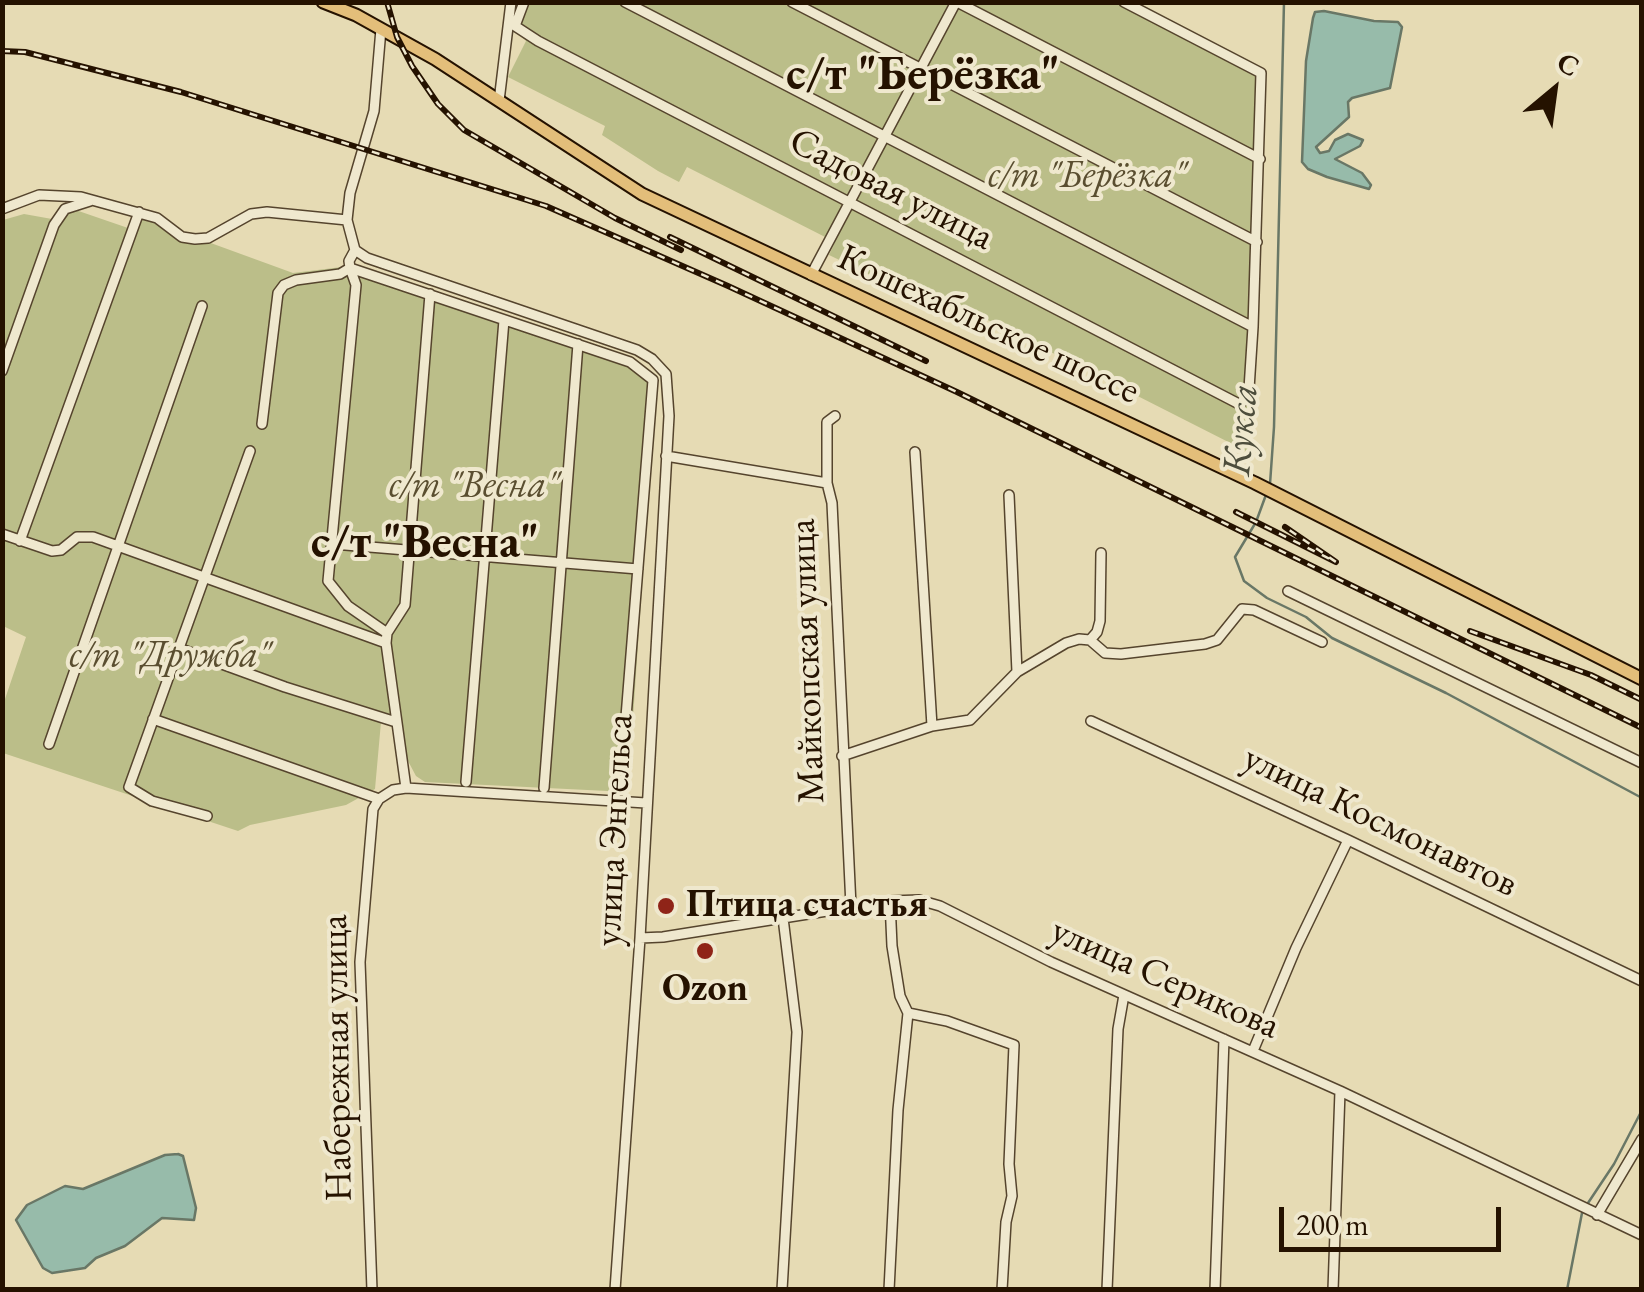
<!DOCTYPE html>
<html>
<head>
<meta charset="utf-8">
<style>
  body { margin:0 }
  #map { position:relative; width:1644px; height:1292px; overflow:hidden; background:#e6dbb4; font-family:"EB Garamond",serif }
  canvas { display:block }
  .frame { position:absolute; inset:0; border:5px solid #251200; pointer-events:none }
  .north { position:absolute; left:1504px; top:40px; width:100px; height:100px; -webkit-text-stroke:8px #efe8ce; paint-order:stroke; rotate:29deg; font-size:28px; font-weight:700; line-height:40px; text-align:center; color:#251200 }
  .north::after { content:''; display:block; margin:auto; width:35px; height:45px; background:#251200; clip-path:polygon(50% 0,100% 100%,50% 72%,0 100%) }
  .scale { position:absolute; left:1279px; top:1207px; width:222px; height:45px; box-sizing:border-box; border:5px solid #251200; border-top:0; padding-left:12px; font-size:30px; line-height:35px; white-space:nowrap; color:#251200; -webkit-text-stroke:8px #efe8ce; paint-order:stroke }
</style>
</head>
<body>
<div id="map">
<canvas width="1644" height="1292"></canvas>
<div class="frame"></div>
<div class="north">С</div>
<div class="scale">200 m</div>
</div>
<script>
const ctx = document.querySelector('canvas').getContext('2d');
ctx.lineJoin = 'round';
function paint(path, color) {
  ctx.fillStyle = color;
  ctx.fill(path, 'evenodd');
}
function toPath(rows) {
  const path = new Path2D();
  for (const r of rows) {
    path.moveTo(r[0], r[1]);
    for (let i = 2; i < r.length; i += 2) path.lineTo(r[i], r[i + 1]);
  }
  return path;
}
function trace(path, color, width, dash) {
  ctx.strokeStyle = color;
  ctx.lineWidth = width;
  ctx.lineCap = dash ? 'butt' : 'round';
  ctx.setLineDash(dash || []);
  ctx.stroke(path);
}
function write(font, color, halo, rows, align = 'center') {
  ctx.font = font + ' "EB Garamond",serif';
  ctx.lineWidth = 8;
  ctx.setLineDash([]);
  ctx.textBaseline = 'middle';
  ctx.strokeStyle = halo;
  ctx.fillStyle = color;
  for (const [text, x, y, turn = 0] of rows) {
    ctx.save();
    ctx.translate(x, y);
    ctx.rotate((+turn || 0) * Math.PI / 180);
    ctx.textAlign = isNaN(turn) ? turn : align;
    if (halo) ctx.strokeText(text, 0, 0);
    ctx.fillText(text, 0, 0);
    ctx.restore();
  }
}
const green = toPath([
  [515,3,1136,3,1264,69,1250,453,893,272,887,283,829,255,835,242,687,167,679,182,658,171,602,135,605,126,508,77,526,41,512,26],
  [64,206,128,228,134,215,293,273,358,265,624,355,650,371,656,379,628,792,425,782,416,776,408,761,398,761,393,727,381,722,375,789,346,805,250,825,238,831,3,753,3,705,26,637,3,626,3,220,24,214,52,219]
]);
const water = toPath([
  [1324,11,1374,21,1398,22,1402,27,1390,88,1352,98,1348,102,1349,117,1316,147,1320,153,1329,151,1335,140,1348,134,1363,140,1360,146,1335,159,1362,173,1371,185,1369,189,1327,177,1308,169,1302,162,1306,61,1313,18,1315,12,1324,11],
  [178,1154,183,1156,196,1208,194,1220,162,1218,125,1246,96,1258,85,1268,52,1273,43,1268,16,1220,27,1205,65,1186,83,1189,165,1155,178,1154]
]);
const stream = toPath([
  [1270,484,1274,427,1284,2],
  [1267,492,1256,522,1235,557,1244,581,1267,598,1306,617,1332,638,1446,693,1642,798],
  [1586,1206,1614,1164,1642,1110],
  [1567,1290,1582,1213]
]);
const minor = toPath([
  [625,2,1253,327],
  [792,2,1257,242],
  [957,2,1260,159],
  [515,26,538,41,1239,404,1247,398,1249,389,1253,327,1261,73,1124,2],
  [515,26,524,2],
  [381,29,374,111,350,193,347,220,355,250,367,258,637,350,652,359,666,374,669,416,640,938,615,1290],
  [499,101,511,2],
  [2,209,39,195,81,197,157,218,182,237,195,239,208,238,251,214,267,212,347,220],
  [355,250,349,261,350,268,356,270,630,362,653,380,624,742],
  [811,275,956,2],
  [2,371,54,225,65,209,90,201],
  [835,416,827,422,827,483,832,503,851,906],
  [262,424,278,293,284,285,296,280,340,274,350,268,356,285,328,581,348,606,387,633],
  [915,452,932,726],
  [666,456,827,483],
  [1009,495,1017,672],
  [2,534,52,551,61,550,77,537,93,537,386,643],
  [20,541,139,212],
  [333,544,638,569],
  [1288,591,1642,763],
  [1090,640,1097,632,1100,621,1101,553],
  [178,648,285,687,396,722],
  [153,719,379,799],
  [1091,721,1348,840,1642,981],
  [49,744,202,306],
  [842,756,932,726,970,720,1017,672,1066,643,1079,639,1090,640,1105,653,1121,654,1205,644,1217,640,1242,609,1254,610,1322,642],
  [466,782,504,320],
  [406,788,386,643,387,633,405,605,430,294],
  [544,788,578,344],
  [207,816,152,801,129,787,250,451],
  [640,938,663,937,890,901,919,900,940,906,1051,962,1340,1091,1642,1235],
  [908,1013,947,1021,1014,1045,1009,1164,1012,1196,1006,1222,1002,1290],
  [1253,1051,1296,948,1348,840],
  [1597,1215,1642,1139],
  [372,1290,360,962,373,809,379,799,393,790,406,788,646,803],
  [782,1290,797,1032,783,918],
  [889,1290,898,1110,908,1013,900,996,892,946,890,901],
  [1107,1290,1118,1029,1124,995],
  [1215,1290,1224,1039],
  [1333,1290,1340,1091]
]);
const major = toPath([
  [323,2,356,15,435,59,642,194,1255,483,1642,679]
]);
const rail = toPath([
  [387,2,397,37,412,66,438,104,464,130,615,218,681,250],
  [2,51,25,52,181,92,546,206,728,286,957,392,1642,728],
  [670,237,926,361],
  [1236,512,1336,562,1285,527],
  [1470,631,1591,675,1642,700]
]);
const markers = [
  [666,906,10,"#8f2418"],
  [705,951,10,"#8f2418"]
];
const parkNames = [
  ["с/т \"Берёзка\"",1087,176],
  ["с/т \"Весна\"",474,486],
  ["с/т \"Дружба\"",170,656]
];
const streetNames = [
  ["Садовая улица",891,190,27],
  ["Кошехабльское шоссе",988,325,25],
  ["Майкопская улица",808,661,-92],
  ["улица Космонавтов",1380,822,26],
  ["улица Энгельса",615,830,-87],
  ["улица Серикова",1165,979,24],
  ["Набережная улица",338,1058,-91]
];
const poiNames = [
  ["Птица счастья",686,906],
  ["Ozon",705,990,"center"]
];
const waterNames = [
  ["Кукса",1242,430,-85]
];
const districtNames = [
  ["с/т \"Берёзка\"",923,76],
  ["с/т \"Весна\"",425,544]
];
paint(green, '#bbbe89');
paint(water, '#97bbaa');
trace(water, '#697766', 2.5);
trace(stream, '#697766', 2.5);
trace(minor, '#55442d', 12);
trace(major, '#251200', 15);
trace(minor, '#efe8ce', 9);
trace(major, '#e3be7a', 11);
trace(rail, '#251200', 6);
trace(rail, '#efe8ce', 2.5, [8]);
for (const [x, y, r, color] of markers) {
  const dot = new Path2D();
  dot.arc(x, y, r, 0, 2 * Math.PI);
  ctx.fillStyle = color;
  ctx.fill(dot);
  trace(dot, '#efe8ce', 4);
}
write('italic 38px', '#5a4e30', '#efe8ce', parkNames);
write('38px', '#251200', '#efe8ce', streetNames);
write('bold 38px', '#251200', '#efe8ce', poiNames, 'left');
write('italic 40px', '#4d4d3c', '#efe8ce', waterNames);
write('bold 48px', '#251200', '#efe8ce', districtNames);
</script>
</body>
</html>
